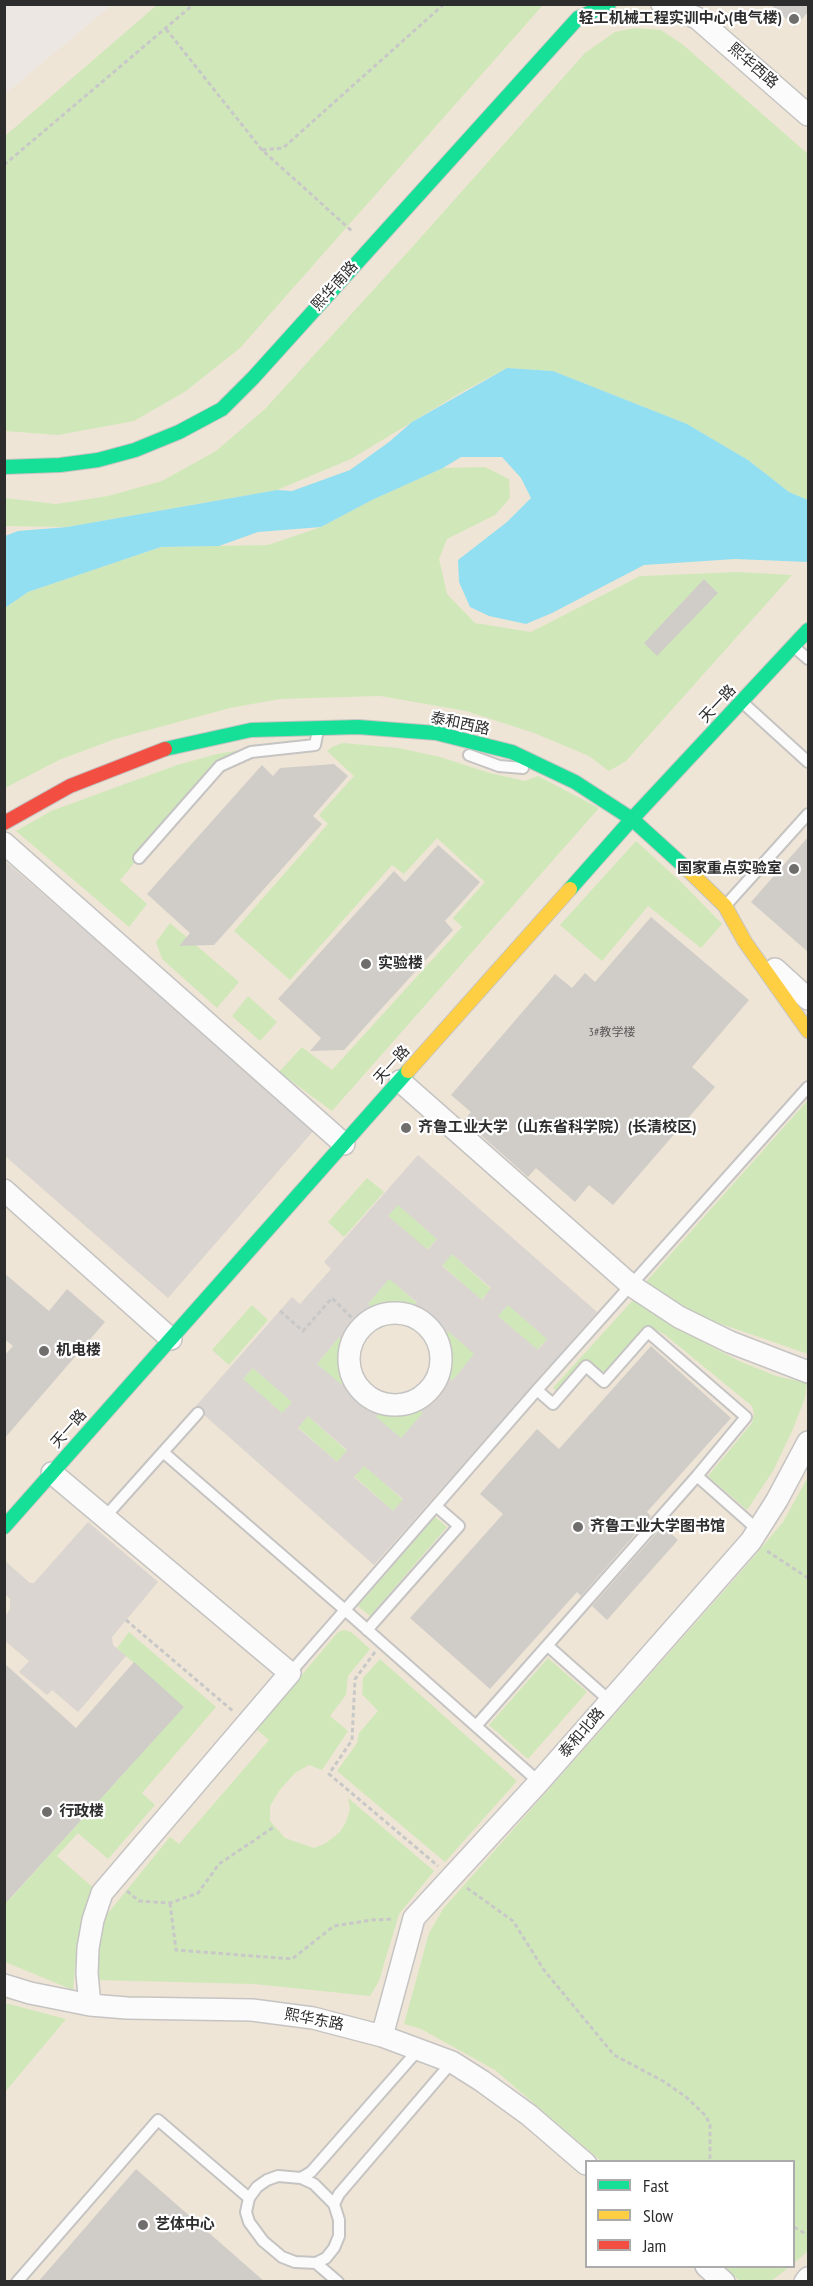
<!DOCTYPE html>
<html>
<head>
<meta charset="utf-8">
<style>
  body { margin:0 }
  #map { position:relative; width:813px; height:2286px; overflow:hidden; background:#ece7e2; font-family:"PT Sans Narrow",sans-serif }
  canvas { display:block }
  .frame { position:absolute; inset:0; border:6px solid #2d2d2d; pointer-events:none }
  .legend { position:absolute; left:585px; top:2160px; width:210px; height:108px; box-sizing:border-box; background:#fff; border:2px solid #ababab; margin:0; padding:8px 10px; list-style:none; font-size:18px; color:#2d2d2d }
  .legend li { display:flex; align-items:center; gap:12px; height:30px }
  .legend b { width:30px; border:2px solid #ababab }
</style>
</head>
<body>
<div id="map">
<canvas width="813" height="2286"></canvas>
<div class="frame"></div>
<ul class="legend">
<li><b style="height:8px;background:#16e098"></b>Fast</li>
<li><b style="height:8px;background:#ffcf43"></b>Slow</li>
<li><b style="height:8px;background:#f24e42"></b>Jam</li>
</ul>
</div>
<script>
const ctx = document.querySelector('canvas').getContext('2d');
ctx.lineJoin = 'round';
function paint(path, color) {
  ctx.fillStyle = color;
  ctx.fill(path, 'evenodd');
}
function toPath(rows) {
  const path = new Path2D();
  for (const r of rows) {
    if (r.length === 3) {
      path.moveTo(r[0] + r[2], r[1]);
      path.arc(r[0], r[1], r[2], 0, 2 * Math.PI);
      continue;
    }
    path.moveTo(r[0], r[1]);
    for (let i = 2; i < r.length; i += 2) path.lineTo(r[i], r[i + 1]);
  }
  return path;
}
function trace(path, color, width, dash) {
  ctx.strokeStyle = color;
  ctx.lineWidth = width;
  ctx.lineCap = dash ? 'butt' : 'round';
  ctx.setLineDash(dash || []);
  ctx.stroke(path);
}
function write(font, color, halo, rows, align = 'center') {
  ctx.font = font + ' "PT Sans Narrow","Noto Sans SC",sans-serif';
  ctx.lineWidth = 4.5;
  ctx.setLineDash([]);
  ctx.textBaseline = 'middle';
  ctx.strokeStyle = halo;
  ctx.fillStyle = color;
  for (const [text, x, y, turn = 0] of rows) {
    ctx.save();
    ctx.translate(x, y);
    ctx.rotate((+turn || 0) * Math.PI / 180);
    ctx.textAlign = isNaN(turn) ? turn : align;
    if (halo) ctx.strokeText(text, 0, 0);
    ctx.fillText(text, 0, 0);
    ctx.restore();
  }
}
const education = toPath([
  [112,5,808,5,808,2281,5,2282,5,94],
  [586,2162,794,2162,794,2266,586,2266]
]);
const green = toPath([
  [157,5,543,5,240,348,186,391,134,421,58,435,5,431,5,136],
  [635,28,661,30,682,44,808,154,808,500,789,492,748,460,687,424,553,371,507,368,460,393,351,459,277,490,67,527,5,526,5,498,56,504,108,496,162,481,216,451,265,409,415,244,585,53,615,32],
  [485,467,509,479,510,498,495,515,447,539,439,559,447,594,475,623,531,632,640,576,737,572,792,575,626,761,609,771,589,756,534,733,466,711,380,696,280,699,230,708,115,739,59,760,5,788,5,608,28,592,161,547,268,545,321,527,372,500,443,468],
  [343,743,399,748,440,757,490,773,525,781,538,776,599,808,332,1111,279,1072,302,1047,332,1070,462,927,453,918,485,882,437,838,404,874,392,865,290,980,234,931,328,824,319,815,354,776,327,751,332,747],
  [268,745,217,764,120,880,147,904,129,927,16,831,51,811,177,765,217,754],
  [636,841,683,884,722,924,701,948,648,906,602,961,560,925],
  [170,923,239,982,217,1008,162,959,156,942],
  [248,996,277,1022,260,1041,232,1016],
  [808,1100,808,1354,704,1318,645,1283],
  [367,1178,384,1192,344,1237,328,1222],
  [398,1204,437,1239,427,1250,388,1216],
  [452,1254,491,1289,481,1300,442,1265],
  [389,1278,417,1303,412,1309,395,1305,377,1311,368,1304],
  [633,1300,667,1323,739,1361,776,1376,807,1383,805,1398,793,1429,773,1471,747,1510,708,1476,752,1423,754,1413,752,1406,664,1334,647,1326,603,1375,587,1361,558,1392,553,1388],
  [508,1304,547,1339,537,1350,498,1316],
  [252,1305,268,1320,229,1365,212,1350],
  [448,1331,475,1354,452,1381,444,1374,447,1367,442,1338],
  [339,1337,346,1343,343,1348,343,1366,347,1380,342,1386,317,1364],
  [253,1368,292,1402,282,1414,243,1379],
  [415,1406,423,1413,401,1439,375,1417,382,1410,388,1412,408,1410],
  [308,1416,347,1451,337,1462,298,1427],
  [364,1465,403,1500,393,1511,354,1476],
  [808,1477,808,2251,794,2263,794,2162,601,2161,495,2070,421,2029,404,2024,429,1933,443,1909,746,1566,783,1522],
  [435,1517,447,1527,370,1616,358,1606],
  [344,1630,351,1632,370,1649,348,1676,346,1695,330,1716,348,1731,322,1770,309,1765,295,1773,279,1791,270,1806,270,1821,285,1838,314,1848,326,1843,340,1832,346,1822,350,1809,348,1798,434,1871,399,1914,379,1981,370,1996,254,1984,94,1980,95,1929,170,1837,179,1844,269,1740,256,1729,338,1632],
  [129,1632,216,1707,142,1793,155,1805,108,1859,78,1833,57,1856,97,1891,83,1922,77,1948,73,1990,5,1962,4,1895,10,1899,183,1707,117,1648],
  [548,1658,587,1692,528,1759,489,1725],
  [380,1659,517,1781,445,1862,337,1771,357,1743,359,1733,378,1711,362,1694,363,1678],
  [5,2003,66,2019,5,2092,4,2003],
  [723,2267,789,2267,770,2282,740,2281]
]);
const plaza = toPath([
  [5,861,314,1130,168,1298,5,1156],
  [418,1155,597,1312,374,1565,195,1407,292,1297,300,1304,331,1269,324,1262],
  [398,1205,437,1239,428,1250,388,1216],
  [452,1254,491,1288,482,1300,442,1266],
  [389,1279,417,1302,412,1309,395,1305,377,1311,368,1304],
  [508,1305,547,1339,538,1350,498,1316],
  [401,1312,415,1316,427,1324,436,1336,441,1349,442,1364,438,1378,430,1390,418,1399,405,1404,390,1405,376,1401,364,1393,355,1382,350,1368,349,1353,353,1340,361,1327,373,1318,386,1313],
  [448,1331,474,1354,452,1381,444,1374,447,1367,448,1350,442,1338],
  [339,1337,346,1343,343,1348,343,1366,347,1380,342,1385,317,1364],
  [253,1368,292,1402,282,1413,243,1379],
  [415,1406,423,1413,401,1438,376,1417,382,1410,402,1412],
  [308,1416,347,1450,337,1462,298,1428],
  [364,1466,403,1499,393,1511,354,1477],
  [88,1522,158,1582,112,1637,113,1645,126,1656,78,1712,52,1690,47,1695,19,1672,29,1661,5,1641,5,1616,10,1609,10,1599,5,1594,5,1561,30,1583,34,1583]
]);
const water = toPath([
  [507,368,553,371,687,424,748,460,789,492,808,500,808,562,735,559,644,565,552,613,526,624,489,616,470,607,459,582,458,560,507,522,531,498,521,478,502,457,461,457,443,468,372,500,321,527,258,532,219,546,161,547,28,592,5,608,5,536,18,531,67,527,277,490,292,491,350,470,389,442,412,422]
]);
const building = toPath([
  [770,4,808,4,808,12,795,27],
  [704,579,718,593,657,656,644,643],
  [334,764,348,776,313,816,322,824,214,945,179,946,190,933,147,894,262,765,273,776,280,768],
  [808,837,808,952,751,902],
  [438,845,480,882,445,921,453,930,344,1050,310,1051,321,1038,278,999,394,871,405,882],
  [651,917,749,1000,692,1067,715,1087,613,1205,589,1185,575,1202,536,1168,528,1177,464,1120,471,1112,451,1095,555,974,572,988,585,973,595,982],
  [4,1273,49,1311,67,1289,105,1322,4,1439,4,1356,13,1346,4,1339],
  [651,1346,731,1418,647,1512,651,1516,581,1596,577,1592,490,1689,410,1618,503,1514,480,1494,537,1429,559,1449],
  [663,1526,678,1540,607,1620,592,1606],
  [134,1662,184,1707,4,1905,4,1663,76,1728],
  [136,2169,265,2282,38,2282]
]);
const path = toPath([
  [166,29,262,150,353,232],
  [262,150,283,148,444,4],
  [4,165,194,4],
  [280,1311,303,1331,332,1298,361,1327],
  [767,1551,808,1578],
  [126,1620,234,1712],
  [375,1652,355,1679,352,1740,329,1774,438,1866],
  [467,1888,513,1921,544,1970,614,2055,663,2081,686,2097,706,2116,710,2125,710,2162],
  [127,1891,139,1901,170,1903,198,1893,219,1864,274,1827],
  [170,1903,176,1950,292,1959,334,1926,372,1920,394,1919],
  [794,2227,808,2235]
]);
const lane = toPath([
  [794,647,808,659],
  [742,702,808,762],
  [469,755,499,766,523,768],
  [139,858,220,766,251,752,315,745,317,735],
  [726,905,808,814],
  [163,1452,345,1610,290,1673],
  [697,1476,758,1530],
  [105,1517,198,1413],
  [367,1630,459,1526,436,1506],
  [548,1646,610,1701],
  [476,1726,697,1476,746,1417,648,1332,604,1382,586,1366,553,1404,537,1390],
  [539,1782,345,1610,537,1390,808,1087],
  [419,2049,311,2172,301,2178,278,2176,267,2180,257,2187,249,2198,246,2212,249,2222,263,2241,282,2257,295,2262,316,2263,326,2258,334,2248,339,2236,339,2220,334,2204,339,2194,452,2062],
  [301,2178,314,2184,334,2204],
  [316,2263,338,2282],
  [17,2282,158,2120,249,2198]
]);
const street = toPath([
  [662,4,697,18,808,115],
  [4,843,344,1144],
  [775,969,808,999],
  [400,1081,632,1286,679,1317,730,1342,808,1372],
  [4,1190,171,1339],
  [395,1359,46],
  [52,1473,290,1673,102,1893,93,1920,88,1948,87,1974,90,2005],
  [4,1985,30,1993,90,2005,127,2008,252,2010,313,2018,382,2036,452,2062,482,2081,529,2115,586,2164],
  [382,2036,414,1918,539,1782,751,1541,777,1500,808,1442],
  [706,2266,724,2282],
  [805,2282,808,2278]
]);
const fast = toPath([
  [4,467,60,465,98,460,135,450,179,432,222,409,253,378,578,18,609,4],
  [165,749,251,730,358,727,436,733,512,752,575,782,632,819,687,869],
  [570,889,632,819,808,630],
  [4,1527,408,1071]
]);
const slow = toPath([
  [687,869,725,906,745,942,808,1031],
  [408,1071,570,889]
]);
const jam = toPath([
  [4,823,70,786,165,749]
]);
const markers = [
  [794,19,6,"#706e6c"],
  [794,869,6,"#706e6c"],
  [366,964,6,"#706e6c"],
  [406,1128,6,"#706e6c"],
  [44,1351,6,"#706e6c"],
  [578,1527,6,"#706e6c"],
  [47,1812,6,"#706e6c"],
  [143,2225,6,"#706e6c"]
];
const numberNames = [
  ["3#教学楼",612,1033]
];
const poiNames = [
  ["轻工机械工程实训中心(电气楼)",782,19,"right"],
  ["国家重点实验室",782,869,"right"],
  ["实验楼",378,964],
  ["齐鲁工业大学（山东省科学院）(长清校区)",418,1128],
  ["机电楼",56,1351],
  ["齐鲁工业大学图书馆",590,1527],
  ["行政楼",59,1812],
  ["艺体中心",155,2225]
];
const streetNames = [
  ["熙华西路",753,66,41],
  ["熙华南路",335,286,-48],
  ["天一路",718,704,-47],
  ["泰和西路",460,724,12],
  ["天一路",392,1065,-48],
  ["天一路",69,1429,-49],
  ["泰和北路",582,1733,-49],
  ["熙华东路",314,2020,11]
];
paint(education, '#efe5d6');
paint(green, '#d0e8b9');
paint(plaza, '#dad5d1');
paint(water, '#92dff1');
paint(building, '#d0cdc9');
trace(lane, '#c5c4c3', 14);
trace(street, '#c5c4c3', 24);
trace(fast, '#c5c4c3', 16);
trace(slow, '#c5c4c3', 16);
trace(jam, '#c5c4c3', 16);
trace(path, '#c8c8c8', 3, [4.5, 3]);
trace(lane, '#fcfbfb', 10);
trace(street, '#fcfbfb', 21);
trace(fast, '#16e098', 14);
trace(slow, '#ffcf43', 14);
trace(jam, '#f24e42', 14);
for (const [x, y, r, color] of markers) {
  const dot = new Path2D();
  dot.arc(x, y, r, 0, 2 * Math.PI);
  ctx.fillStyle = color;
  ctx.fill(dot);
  trace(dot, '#fff', 2);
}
write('12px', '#585756', null, numberNames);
write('bold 15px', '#2d2d2d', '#fff', poiNames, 'left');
write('15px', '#2d2d2d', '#fff', streetNames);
</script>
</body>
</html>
